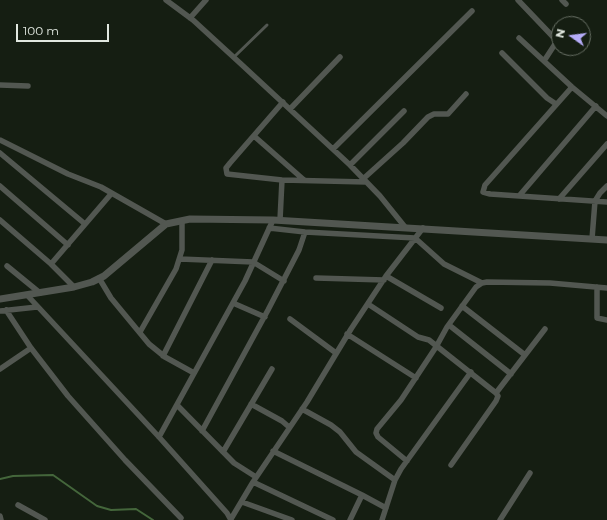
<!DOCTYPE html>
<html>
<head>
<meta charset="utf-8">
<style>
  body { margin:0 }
  #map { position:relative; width:607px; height:520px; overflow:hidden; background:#151e12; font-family:Montserrat,sans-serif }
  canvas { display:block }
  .north { position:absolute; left:551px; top:16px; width:40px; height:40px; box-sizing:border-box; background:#151e12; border:1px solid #676f64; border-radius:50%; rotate:284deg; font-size:11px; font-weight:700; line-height:16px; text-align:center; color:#e1e8e0 }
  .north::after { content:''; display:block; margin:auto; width:14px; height:18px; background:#b5acf8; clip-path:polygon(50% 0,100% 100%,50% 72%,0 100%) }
  .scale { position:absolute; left:16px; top:24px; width:93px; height:18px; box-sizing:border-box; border:2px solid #e1e8e0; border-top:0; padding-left:5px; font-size:12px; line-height:14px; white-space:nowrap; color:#e1e8e0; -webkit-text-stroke:3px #151e12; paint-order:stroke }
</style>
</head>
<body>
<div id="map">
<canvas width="607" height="520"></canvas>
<div class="north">N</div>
<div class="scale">100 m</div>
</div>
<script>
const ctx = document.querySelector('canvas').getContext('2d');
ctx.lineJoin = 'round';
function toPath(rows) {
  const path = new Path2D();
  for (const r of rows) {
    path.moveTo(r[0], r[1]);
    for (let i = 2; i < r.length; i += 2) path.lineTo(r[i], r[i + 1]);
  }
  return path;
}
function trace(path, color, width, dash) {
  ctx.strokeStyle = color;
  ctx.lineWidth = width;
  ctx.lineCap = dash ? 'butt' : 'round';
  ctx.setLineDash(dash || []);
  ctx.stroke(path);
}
const stream = toPath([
  [0,479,13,476,53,475,97,506,111,510,136,509,153,520]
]);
const service = toPath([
  [234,57,267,25]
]);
const minor = toPath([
  [166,0,193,20,241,64,350,165,380,196,405,227],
  [518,0,557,41,544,61],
  [562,0,566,4],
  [190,18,206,0],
  [519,38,572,87,607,116],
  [502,53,547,98,556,104],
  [0,85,28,86],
  [572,87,485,185,483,192,490,194,607,202],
  [283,102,230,163,226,168,227,174,282,180,366,182],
  [290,109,340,57],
  [254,136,304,180],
  [0,140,68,174,101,187,166,224],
  [333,149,472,11],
  [0,153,85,224],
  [350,165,404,111],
  [363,179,403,143,428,117,434,114,448,114,466,94],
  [0,186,68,245],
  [519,196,596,106],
  [559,199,607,144],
  [0,220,51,264,74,287],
  [280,220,282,180],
  [269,228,305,232,415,238,444,264,482,283],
  [592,239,595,201,600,193,607,186],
  [180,259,253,262,284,281],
  [51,264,111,194],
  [7,266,40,293],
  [386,276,441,308],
  [99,278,111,298,149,344,165,357,194,373],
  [316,278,384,280],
  [597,287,597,318,607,320],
  [27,295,159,437,227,513,231,520],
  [233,303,265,317],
  [368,304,418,337,429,340,496,393,498,396,496,401,451,465],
  [462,306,525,355],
  [6,310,31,348,68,396,125,460,181,518],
  [0,311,37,307],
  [290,319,336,353],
  [449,325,511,374],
  [140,332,176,269,182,250,182,221],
  [347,334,416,378],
  [163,356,212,260],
  [0,369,31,348],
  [496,393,545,329],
  [251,404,282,421,289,427],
  [177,405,234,463,256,477],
  [302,409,331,425,340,432,356,452,395,480],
  [202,431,268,310,299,250,305,232],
  [159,437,245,281,273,220],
  [273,451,362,495,386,508],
  [223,452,272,369],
  [407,461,378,437,376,433,377,429,401,400,436,347,447,327,476,287,482,283,487,282,550,283,607,288],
  [253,482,333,520],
  [242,502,292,520],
  [18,505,45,520],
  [0,516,1,520],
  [231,519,253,482,307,402,351,329,386,276,423,228],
  [350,520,362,495],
  [382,520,395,480,401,469,471,372],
  [500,520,530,473]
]);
const tertiary = toPath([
  [0,299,74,287,92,282,104,276,166,224,190,219,273,220,607,240]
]);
trace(stream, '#44663b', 2);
trace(service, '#525751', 3);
trace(minor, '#525751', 5.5);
trace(tertiary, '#525751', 7);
</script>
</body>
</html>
